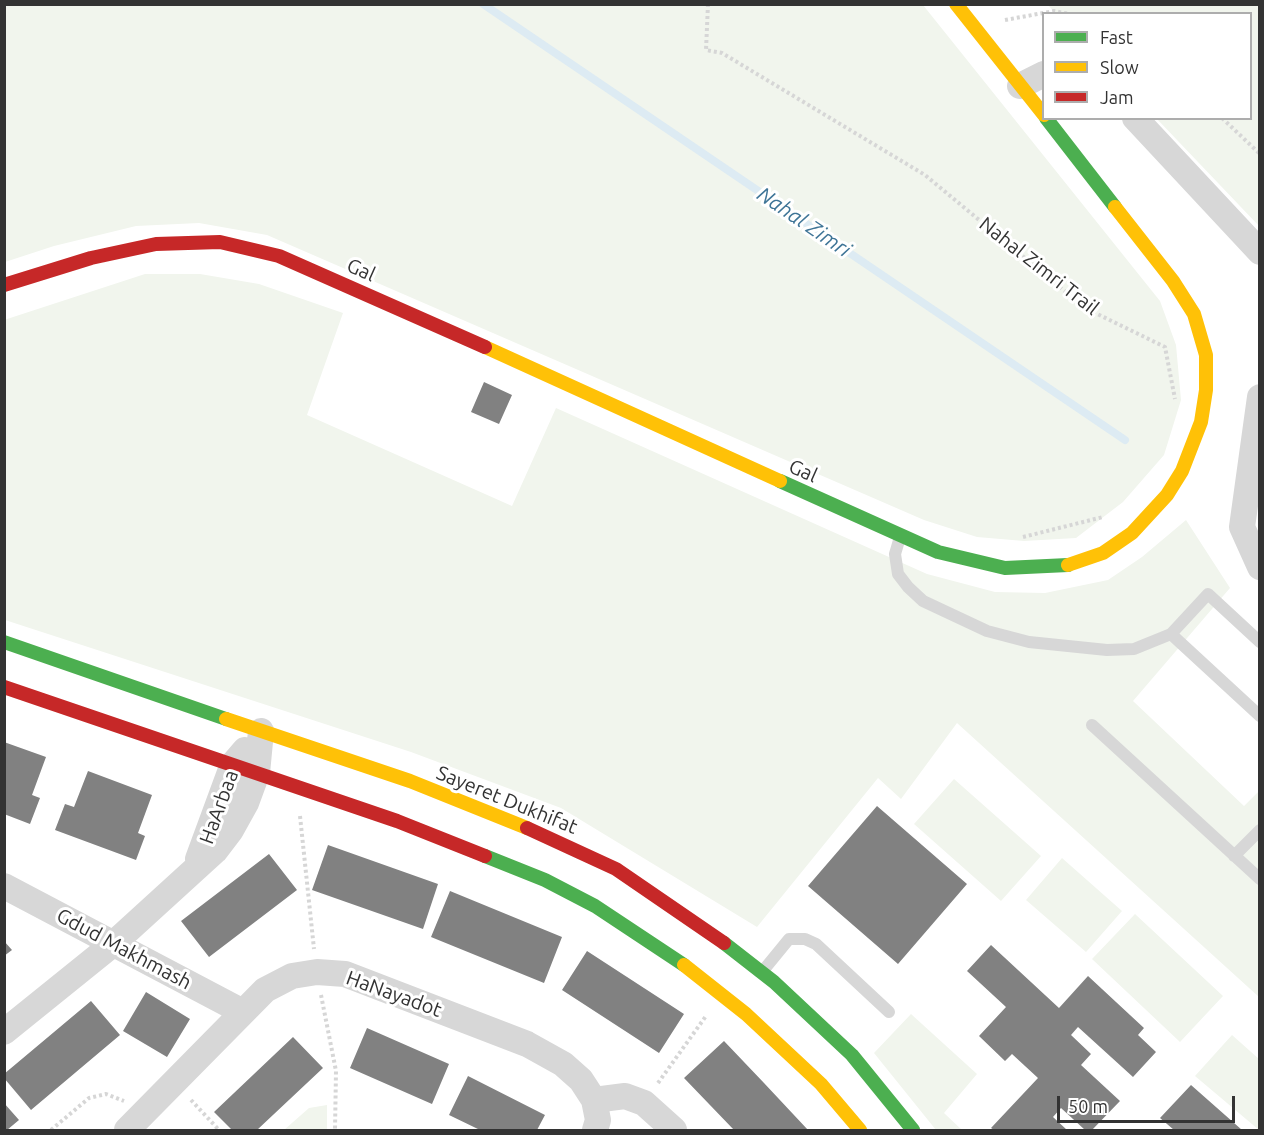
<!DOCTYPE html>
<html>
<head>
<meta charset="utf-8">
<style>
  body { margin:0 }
  #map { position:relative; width:1264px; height:1135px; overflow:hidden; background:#fff; font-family:Ubuntu,sans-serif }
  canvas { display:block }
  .frame { position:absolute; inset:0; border:6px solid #333; pointer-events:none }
  .legend { position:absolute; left:1042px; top:12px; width:210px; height:108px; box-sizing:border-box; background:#fff; border:2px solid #adadad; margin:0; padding:8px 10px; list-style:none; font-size:18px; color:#333 }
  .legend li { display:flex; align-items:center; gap:12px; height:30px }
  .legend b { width:30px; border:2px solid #adadad }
  .scale { position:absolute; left:1057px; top:1096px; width:178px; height:27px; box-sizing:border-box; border:3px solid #333; border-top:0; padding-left:8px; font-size:18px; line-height:21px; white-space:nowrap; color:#333; -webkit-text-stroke:4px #fff; paint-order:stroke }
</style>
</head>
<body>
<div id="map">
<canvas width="1264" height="1135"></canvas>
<div class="frame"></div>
<ul class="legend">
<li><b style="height:8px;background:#4caf50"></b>Fast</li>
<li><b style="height:8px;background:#ffc107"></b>Slow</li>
<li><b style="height:8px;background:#c62828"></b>Jam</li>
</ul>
<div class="scale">50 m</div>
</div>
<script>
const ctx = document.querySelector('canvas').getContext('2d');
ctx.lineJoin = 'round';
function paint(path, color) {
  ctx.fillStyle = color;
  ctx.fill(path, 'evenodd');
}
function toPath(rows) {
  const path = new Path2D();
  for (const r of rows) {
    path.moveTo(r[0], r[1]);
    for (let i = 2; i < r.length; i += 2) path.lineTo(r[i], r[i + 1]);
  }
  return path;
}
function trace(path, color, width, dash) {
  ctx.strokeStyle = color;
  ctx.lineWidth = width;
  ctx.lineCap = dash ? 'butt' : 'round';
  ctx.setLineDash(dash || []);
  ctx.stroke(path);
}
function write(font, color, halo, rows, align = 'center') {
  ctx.font = font + ' Ubuntu,sans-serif';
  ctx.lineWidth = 6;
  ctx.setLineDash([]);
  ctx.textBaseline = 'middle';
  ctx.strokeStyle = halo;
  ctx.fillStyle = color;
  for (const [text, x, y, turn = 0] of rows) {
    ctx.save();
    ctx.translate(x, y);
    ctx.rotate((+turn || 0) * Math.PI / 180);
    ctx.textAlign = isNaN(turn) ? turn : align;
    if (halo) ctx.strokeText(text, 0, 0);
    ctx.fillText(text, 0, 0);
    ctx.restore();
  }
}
const green = toPath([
  [4,5,923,5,1160,301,1176,345,1181,400,1164,455,1123,502,1076,538,1024,541,977,537,924,520,267,235,199,223,136,226,54,246,5,262],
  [1048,5,1259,5,1259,226,1157,119,1250,118,1250,14,1056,14],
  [145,274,200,274,259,284,343,313,307,415,512,506,556,408,927,574,995,592,1045,593,1108,580,1142,557,1186,520,1230,588,1133,701,1244,806,1259,791,1259,997,957,723,901,799,878,778,757,927,561,808,411,752,5,620,4,320],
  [954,779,1041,856,1001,901,914,824],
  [1062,858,1122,911,1086,952,1026,900],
  [1135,914,1223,996,1180,1042,1092,959],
  [911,1014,977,1074,944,1113,962,1130,936,1130,874,1053],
  [1232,1035,1259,1059,1259,1130,1195,1076],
  [327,1105,327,1130,284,1130,309,1108]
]);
const stream = toPath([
  [483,4,1125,440]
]);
const building = toPath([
  [484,382,512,395,499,424,471,412],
  [4,742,46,757,32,795,40,798,30,824,4,814],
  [88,771,152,795,138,833,145,836,136,860,55,830,65,804,74,807],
  [877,806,967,884,898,964,808,886],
  [328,845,438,884,423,929,312,890],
  [269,854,297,890,209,957,181,921],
  [450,891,562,937,544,983,431,937],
  [4,941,12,950,4,956],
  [991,945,1059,1008,1088,976,1144,1028,1138,1035,1156,1052,1133,1077,1078,1027,1071,1035,1091,1054,1081,1065,1120,1101,1092,1130,1085,1130,1061,1108,1053,1117,1067,1130,994,1130,991,1128,1038,1078,1012,1054,1005,1061,979,1036,1006,1007,967,971],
  [587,951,684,1014,659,1053,562,990],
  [146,992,190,1019,167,1057,123,1031],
  [91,1001,120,1035,31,1110,4,1078,4,1074],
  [367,1028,449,1064,432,1104,350,1068],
  [293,1037,323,1068,257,1130,232,1130,214,1112],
  [724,1041,764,1083,808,1130,734,1130,684,1078],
  [468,1076,545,1115,537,1130,480,1130,449,1115],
  [1191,1085,1242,1130,1174,1130,1160,1118],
  [4,1103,19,1120,7,1130,4,1130]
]);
const path = toPath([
  [708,4,706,50,722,53,925,175,1085,308,1165,347,1175,399],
  [1005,20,1054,11,1069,14],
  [1222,118,1260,154],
  [1023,537,1103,517],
  [300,816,314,949],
  [321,995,336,1071,335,1130],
  [658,1083,706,1016],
  [191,1100,219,1130],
  [51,1130,89,1098,106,1094,124,1101]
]);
const lane = toPath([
  [900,537,895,554,898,574,908,587,923,601,987,631,1029,642,1107,650,1134,649,1171,634],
  [1260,642,1208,594,1171,634,1260,716],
  [1092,725,1260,879],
  [1234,856,1260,830],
  [762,972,789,939,805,939,816,944,889,1012]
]);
const street = toPath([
  [1020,86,1044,74],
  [1135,118,1260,252],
  [1260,397,1242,527,1260,567],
  [198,859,233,764,245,750],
  [4,886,243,1012],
  [4,1032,113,944,215,851,231,830,246,803,257,773,261,731],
  [594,1100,625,1096,644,1103,674,1130],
  [127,1130,265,990,292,976,317,972,345,974,527,1044,563,1064,581,1080,594,1100,598,1120,595,1130]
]);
const fast = toPath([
  [1046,118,1115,207],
  [780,481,938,552,1005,568,1068,565],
  [4,642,226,719],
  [485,856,545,880,595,906,684,965],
  [724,943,774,982,852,1055,913,1130]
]);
const slow = toPath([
  [956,4,1044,115],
  [485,347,780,481],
  [1068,565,1103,553,1132,533,1167,495,1182,471,1201,422,1206,390,1206,355,1194,314,1173,281,1115,207],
  [226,719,410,781,527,828],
  [684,965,746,1014,821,1084,860,1130]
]);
const jam = toPath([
  [4,285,91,258,156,244,220,242,279,256,485,347],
  [4,687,397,821,485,856],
  [527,828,616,869,724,943]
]);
const streetNames = [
  ["Nahal Zimri Trail",1039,266,38],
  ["Gal",361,270,24],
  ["Gal",803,471,24],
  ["Sayeret Dukhifat",507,800,22],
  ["HaArbaa",219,807,-70],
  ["Gdud Makhmash",124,949,28],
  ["HaNayadot",394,994,20]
];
const waterNames = [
  ["Nahal Zimri",804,222,34]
];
paint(green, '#f1f5ed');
trace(stream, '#ddebf3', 8);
paint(building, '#818181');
trace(path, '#d6d6d6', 4, [3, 3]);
trace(lane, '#d7d7d7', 12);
trace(street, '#d7d7d7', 26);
trace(fast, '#4caf50', 14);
trace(slow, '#ffc107', 14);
trace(jam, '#c62828', 14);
write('20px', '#333', '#fff', streetNames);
write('italic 21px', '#3f7597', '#fff', waterNames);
</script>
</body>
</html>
